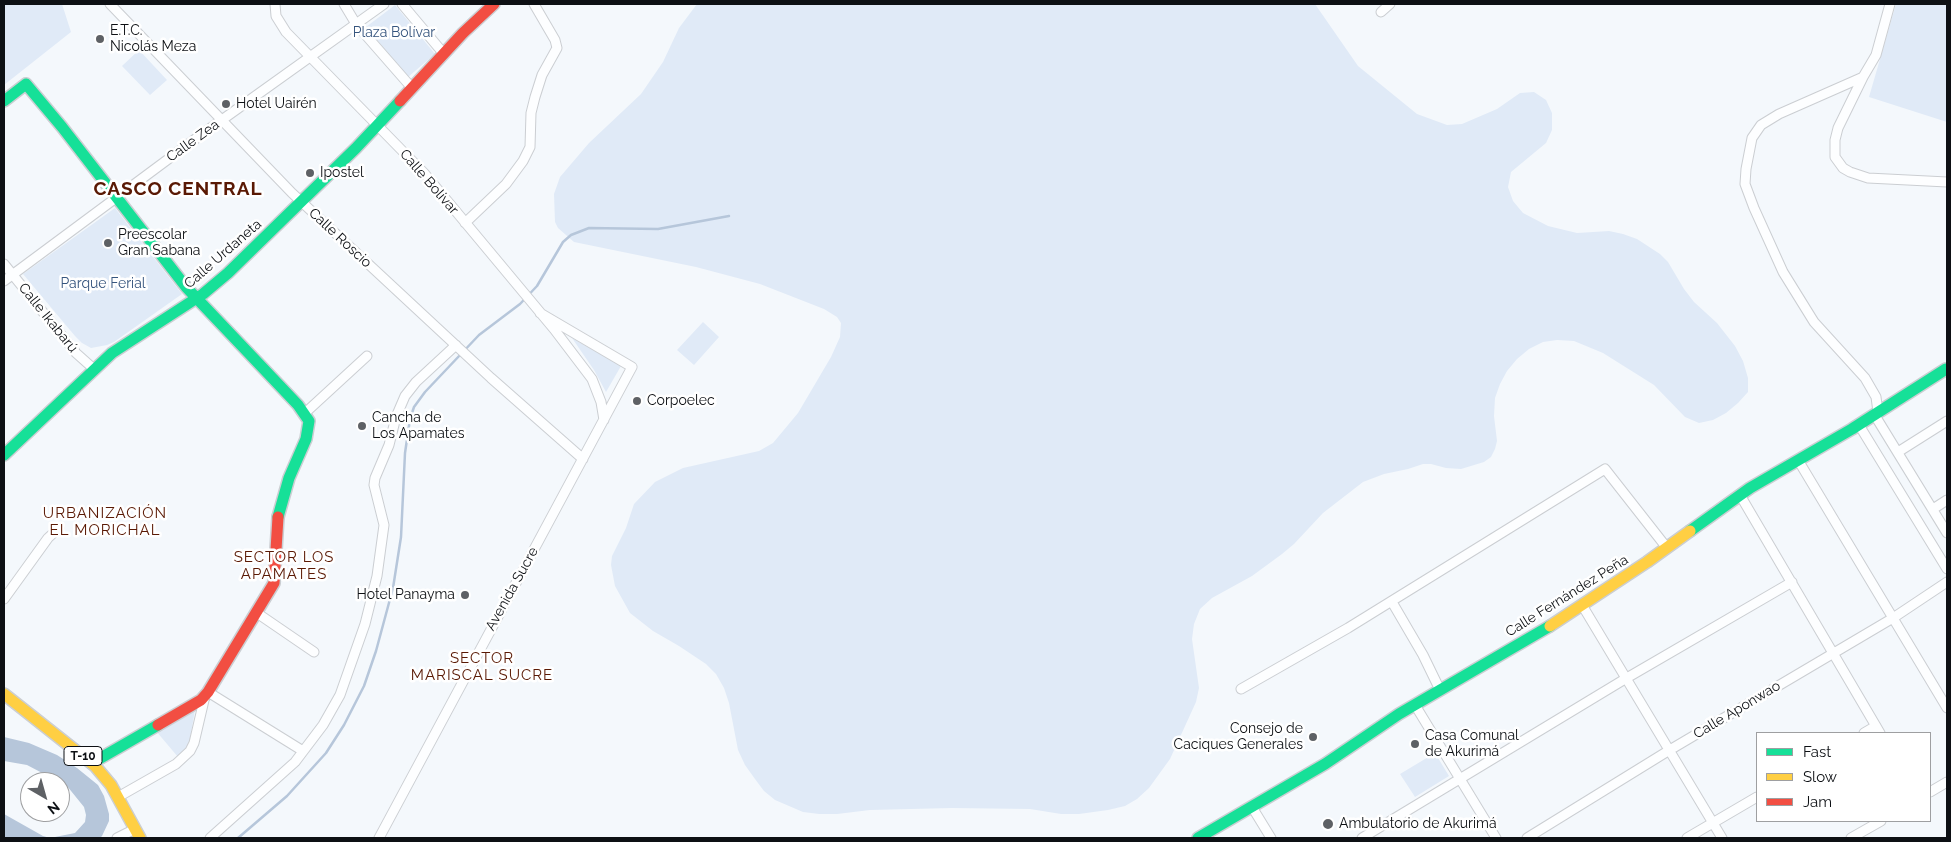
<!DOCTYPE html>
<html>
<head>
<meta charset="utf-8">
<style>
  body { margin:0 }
  #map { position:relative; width:1951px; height:842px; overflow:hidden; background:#f4f8fc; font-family:Raleway,sans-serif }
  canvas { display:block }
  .frame { position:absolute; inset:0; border:5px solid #0d1014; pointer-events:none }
  .legend { position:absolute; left:1756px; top:732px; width:175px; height:90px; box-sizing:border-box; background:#fff; border:1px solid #9e9fa1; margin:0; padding:6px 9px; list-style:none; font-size:15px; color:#0d1014 }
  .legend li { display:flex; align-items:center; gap:10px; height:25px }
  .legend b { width:25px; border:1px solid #9e9fa1 }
  .north { position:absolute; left:20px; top:772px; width:50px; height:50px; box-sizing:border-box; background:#fff; border:1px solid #9e9fa1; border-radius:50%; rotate:142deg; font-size:14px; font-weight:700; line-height:20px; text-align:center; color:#0d1014 }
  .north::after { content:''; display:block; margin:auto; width:18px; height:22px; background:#5e6165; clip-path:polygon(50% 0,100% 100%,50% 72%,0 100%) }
</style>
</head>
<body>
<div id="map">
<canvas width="1951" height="842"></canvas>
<div class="frame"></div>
<ul class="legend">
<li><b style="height:6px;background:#16e098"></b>Fast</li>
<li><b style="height:6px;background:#ffcf43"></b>Slow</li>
<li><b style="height:6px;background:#f24e42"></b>Jam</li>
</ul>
<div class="north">N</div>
</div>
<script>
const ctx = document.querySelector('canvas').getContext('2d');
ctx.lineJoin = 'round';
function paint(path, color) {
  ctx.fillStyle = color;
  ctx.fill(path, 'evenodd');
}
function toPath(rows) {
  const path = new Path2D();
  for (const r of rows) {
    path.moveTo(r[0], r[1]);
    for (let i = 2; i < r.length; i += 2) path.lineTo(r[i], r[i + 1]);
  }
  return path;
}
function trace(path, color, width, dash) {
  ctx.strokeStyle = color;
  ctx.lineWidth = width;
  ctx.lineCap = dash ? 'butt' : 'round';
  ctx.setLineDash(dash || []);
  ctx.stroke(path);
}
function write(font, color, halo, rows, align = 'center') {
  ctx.font = font + ' Raleway,sans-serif';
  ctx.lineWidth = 5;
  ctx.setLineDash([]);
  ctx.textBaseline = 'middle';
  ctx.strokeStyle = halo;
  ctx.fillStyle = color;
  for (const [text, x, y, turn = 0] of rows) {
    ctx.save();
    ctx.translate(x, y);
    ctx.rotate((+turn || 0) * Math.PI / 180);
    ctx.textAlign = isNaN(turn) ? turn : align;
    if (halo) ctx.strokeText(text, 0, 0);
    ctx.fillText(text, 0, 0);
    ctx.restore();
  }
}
const green = toPath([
  [4,4,62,4,71,32,4,85],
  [697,4,1315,4,1358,66,1417,114,1447,125,1462,124,1497,109,1520,93,1534,92,1546,100,1552,113,1552,130,1546,143,1511,172,1508,187,1513,201,1523,213,1548,226,1577,233,1609,231,1623,234,1637,239,1660,254,1668,262,1684,289,1694,302,1717,323,1735,346,1743,361,1748,378,1748,392,1738,403,1726,413,1713,420,1699,423,1685,417,1654,385,1603,353,1574,341,1557,340,1543,342,1529,349,1517,359,1507,371,1500,384,1495,398,1494,416,1497,441,1495,449,1491,457,1484,462,1461,469,1446,468,1431,464,1423,464,1408,469,1384,474,1363,482,1323,513,1294,544,1282,554,1252,576,1212,598,1200,609,1194,624,1192,639,1199,688,1196,702,1170,759,1149,788,1137,799,1125,806,1108,810,1079,814,1061,814,1030,809,952,808,870,810,837,814,819,814,803,812,775,800,764,791,755,779,745,765,738,750,729,703,724,688,716,674,706,664,679,646,653,631,630,613,615,586,611,565,612,556,626,528,634,504,655,482,683,468,759,451,773,443,798,413,831,357,840,337,841,323,837,317,824,309,760,284,696,267,574,242,558,228,555,222,554,194,560,177,589,143,641,94,663,62,679,28],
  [1896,4,1947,4,1947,122,1869,97],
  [395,5,435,54,408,77,366,27],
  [139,50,167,80,150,95,122,66],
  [115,208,182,294,114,342,107,345,91,348,82,343,75,336,23,274],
  [703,322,719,337,694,365,677,350],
  [572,338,621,366,606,392,594,370],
  [195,710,190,739,185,750,178,757,156,731],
  [1435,753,1449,776,1415,797,1400,774]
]);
const water = toPath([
  [4,737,29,743,57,755,77,768,98,785,104,796,109,814,109,821,102,836,100,838,4,838,4,814,43,836,50,838,75,833,85,822,86,815,84,807,67,786,27,765,4,761]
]);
const stream = toPath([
  [238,838,287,796,326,753,344,725,364,686,376,651,393,588,401,537,405,453,410,419,414,407,425,392,479,335,520,304,537,286,563,242,571,235,589,228,658,229,729,216]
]);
const street = toPath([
  [110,4,292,193,491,378,583,459],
  [275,4,276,16,286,32,424,173,554,329,592,379,601,402,604,420],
  [344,4,356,24,412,88],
  [402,4,444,54],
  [1890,4,1876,55,1863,77,1838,128,1835,140,1835,157,1843,168,1850,172,1868,178,1947,182],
  [1381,12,1390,4],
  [1863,77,1779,114,1761,125,1752,138,1746,169,1745,184,1754,208,1783,272,1814,322,1865,378,1876,397,1878,412],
  [465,223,506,184,523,161,530,147,531,113,535,97,542,75,557,48,555,40,534,4],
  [4,264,76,353,95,370],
  [4,281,198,137,384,4],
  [305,413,367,356],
  [1874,414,1947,533],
  [1859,425,1947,569],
  [1898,452,1947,421],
  [1798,460,1947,708],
  [1740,495,1880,733],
  [1933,509,1947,500],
  [4,599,48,538,59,528],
  [1392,602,1423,655,1440,690],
  [1582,605,1722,838],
  [257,613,314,652],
  [1241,689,1348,628,1605,469,1667,548],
  [208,692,303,751],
  [1415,705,1496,838],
  [1864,733,1876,726],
  [1930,792,1947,782],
  [118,797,176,764,190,751,194,743,205,696],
  [1252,807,1271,838],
  [117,838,135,829],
  [210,838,295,762,323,725,340,695,365,624,377,576,384,525,374,485,375,478,389,445,396,417,405,396,416,382,456,345],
  [379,838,632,367,540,313],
  [1362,838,1625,679,1792,582],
  [1527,838,1668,751,1893,618,1947,582],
  [1687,838,1757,797],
  [1851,838,1881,821]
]);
const fast = toPath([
  [4,101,26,84,62,127,186,287,298,405,309,421,306,439,289,478,278,517],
  [4,455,112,353,203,294,228,273,356,148,400,101],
  [1690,531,1750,488,1852,429,1946,369],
  [92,763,158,725],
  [1198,838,1325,764,1399,714,1550,626]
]);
const slow = toPath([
  [1550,626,1647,562,1690,531],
  [4,694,95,766,111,785,140,838]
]);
const jam = toPath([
  [400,101,463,33,494,4],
  [158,725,201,700,208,692,274,583,278,517]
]);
const markers = [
  [100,39,5,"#5e6165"],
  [226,104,5,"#5e6165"],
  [310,173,5,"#5e6165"],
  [108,243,5,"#5e6165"],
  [637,401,5,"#5e6165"],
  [362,426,5,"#5e6165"],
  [465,595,5,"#5e6165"],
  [1313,737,5,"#5e6165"],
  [1415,744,5,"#5e6165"],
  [1328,824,6,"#5e6165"]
];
const shields = [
  [83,756,38]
];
const shieldNames = [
  ["T-10",83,756]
];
const poiNames = [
  ["E.T.C.",110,31],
  ["Nicolás Meza",110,47],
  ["Hotel Uairén",236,104],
  ["Ipostel",320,173],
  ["Preescolar",118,235],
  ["Gran Sabana",118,251],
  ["Corpoelec",647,401],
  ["Cancha de",372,418],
  ["Los Apamates",372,434],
  ["Hotel Panayma",455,595,"right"],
  ["Consejo de",1303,729,"right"],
  ["Caciques Generales",1303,745,"right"],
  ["Casa Comunal",1425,736],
  ["de Akurimá",1425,752],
  ["Ambulatorio de Akurimá",1339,824]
];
const parkNames = [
  ["Plaza Bolívar",394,33],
  ["Parque Ferial",103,284]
];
const streetNames = [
  ["Calle Zea",193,141,-36],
  ["Calle Bolívar",429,182,49],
  ["Calle Roscio",340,238,43],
  ["Calle Urdaneta",223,254,-41],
  ["Calle Ikabarú",48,318,51],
  ["Avenida Sucre",512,589,-61],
  ["Calle Fernández Peña",1567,596,-32],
  ["Calle Aponwao",1737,710,-31]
];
const neighbourhoodNames = [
  ["URBANIZACIÓN",105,513],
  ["EL MORICHAL",105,530],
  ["SECTOR LOS",284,557],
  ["APAMATES",284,574],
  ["SECTOR",482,658],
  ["MARISCAL SUCRE",482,675]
];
const districtNames = [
  ["CASCO CENTRAL",178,189]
];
paint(green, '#e0eaf7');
paint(water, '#b6c6da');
trace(stream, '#b6c6da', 2.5);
trace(street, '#cbced2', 11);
trace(fast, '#cbced2', 14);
trace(slow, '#cbced2', 14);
trace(jam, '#cbced2', 14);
trace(street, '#fdfeff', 9);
trace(fast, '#16e098', 11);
trace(slow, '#ffcf43', 11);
trace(jam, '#f24e42', 11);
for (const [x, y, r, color] of markers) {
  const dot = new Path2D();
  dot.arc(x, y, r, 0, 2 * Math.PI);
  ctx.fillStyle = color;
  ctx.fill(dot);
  trace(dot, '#fff', 2);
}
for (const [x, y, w] of shields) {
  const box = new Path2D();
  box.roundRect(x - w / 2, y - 9.5, w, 19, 4);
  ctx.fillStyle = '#fff';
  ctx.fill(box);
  trace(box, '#0d1014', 1);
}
write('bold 12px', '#0d1014', null, shieldNames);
write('14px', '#0d1014', '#fff', poiNames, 'left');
write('14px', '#36557e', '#fff', parkNames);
write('14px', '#0d1014', '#fff', streetNames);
ctx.letterSpacing = '1px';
write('15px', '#5a1904', '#fff', neighbourhoodNames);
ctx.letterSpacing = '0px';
ctx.letterSpacing = '1px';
write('bold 19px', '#5a1904', '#fff', districtNames);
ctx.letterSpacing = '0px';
</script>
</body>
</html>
